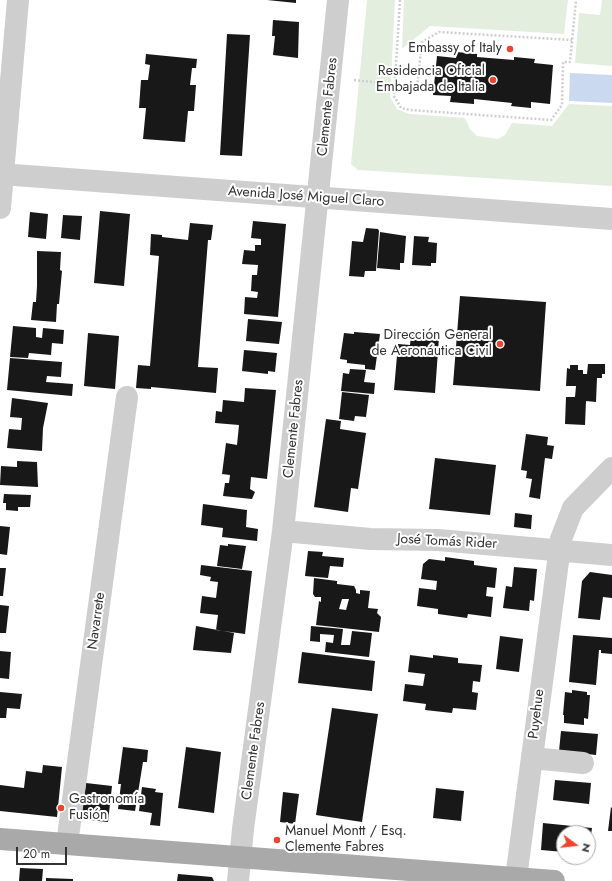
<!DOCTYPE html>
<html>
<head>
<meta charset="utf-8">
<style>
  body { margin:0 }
  #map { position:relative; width:612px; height:881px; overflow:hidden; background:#fff; font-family:Jost,sans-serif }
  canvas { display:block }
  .north { position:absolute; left:556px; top:825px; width:40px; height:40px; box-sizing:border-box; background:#fff; border:1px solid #adadad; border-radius:50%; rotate:105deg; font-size:11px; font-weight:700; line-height:16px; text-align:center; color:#313131 }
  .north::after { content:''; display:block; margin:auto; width:14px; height:18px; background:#ee452d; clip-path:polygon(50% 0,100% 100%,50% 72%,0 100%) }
  .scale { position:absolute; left:16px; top:847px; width:51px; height:18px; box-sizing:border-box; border:2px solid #313131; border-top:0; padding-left:5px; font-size:12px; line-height:14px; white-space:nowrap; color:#313131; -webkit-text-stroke:3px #fff; paint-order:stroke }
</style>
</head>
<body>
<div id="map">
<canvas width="612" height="881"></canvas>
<div class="north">N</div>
<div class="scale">20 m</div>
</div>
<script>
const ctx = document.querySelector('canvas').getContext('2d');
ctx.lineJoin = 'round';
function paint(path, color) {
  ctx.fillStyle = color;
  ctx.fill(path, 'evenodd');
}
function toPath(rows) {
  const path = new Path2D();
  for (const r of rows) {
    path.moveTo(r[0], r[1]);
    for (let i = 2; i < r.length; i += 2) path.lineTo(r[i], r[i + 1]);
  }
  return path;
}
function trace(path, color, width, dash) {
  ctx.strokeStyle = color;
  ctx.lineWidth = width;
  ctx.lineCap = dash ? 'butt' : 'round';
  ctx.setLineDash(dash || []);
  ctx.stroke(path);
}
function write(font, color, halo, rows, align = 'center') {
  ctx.font = font + ' Jost,sans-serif';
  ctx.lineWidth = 4;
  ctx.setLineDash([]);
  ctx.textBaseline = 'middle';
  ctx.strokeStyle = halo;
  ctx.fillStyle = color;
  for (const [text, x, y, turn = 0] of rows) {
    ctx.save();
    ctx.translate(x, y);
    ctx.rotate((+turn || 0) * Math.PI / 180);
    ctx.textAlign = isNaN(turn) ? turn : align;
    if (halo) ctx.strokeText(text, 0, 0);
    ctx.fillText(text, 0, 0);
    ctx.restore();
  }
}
const green = toPath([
  [367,0,395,0,390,97,397,109,409,114,465,118,470,129,477,136,498,139,505,135,512,123,552,126,569,104,612,106,612,186,358,170,351,164],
  [404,0,568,0,564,34,430,26,402,49],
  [602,0,612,0,612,66,575,63,579,13,600,15]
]);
const water = toPath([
  [570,73,612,75,612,103,569,101]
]);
const building = toPath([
  [267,0,296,0,296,3],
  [273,20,299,22,298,58,273,55,275,36,272,36],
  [227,34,250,35,242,156,220,155],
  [457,52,477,54,477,57,514,60,514,57,535,59,534,63,553,65,550,104,531,102,531,108,511,106,512,103,474,99,474,104,450,102,451,96,433,95,437,56,456,58],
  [146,54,197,59,196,68,192,68,190,85,196,85,194,111,188,111,185,142,143,139,146,108,139,108,141,80,148,80,150,65,145,64],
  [100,211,130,214,124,286,94,283],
  [30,212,48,214,46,239,28,237],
  [63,215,82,216,80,240,61,238],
  [253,221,286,224,278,317,244,314,245,297,257,298,258,292,251,291,252,275,257,275,258,265,242,264,244,250,255,251,255,245,261,245,261,239,251,238],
  [190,223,213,225,211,240,208,240,198,367,218,368,216,393,151,387,151,389,136,388,138,365,150,366,159,256,150,255,151,234,162,235,162,237,188,240],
  [366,228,378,229,379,231,376,271,365,271,364,277,349,276,352,241,363,242],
  [380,232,406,236,404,263,400,263,400,270,377,268],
  [414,236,429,237,428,242,437,243,436,263,431,263,431,266,412,265],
  [37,251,61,252,60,270,62,271,59,304,57,304,56,322,31,320,33,302,36,302,37,286],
  [460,296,546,302,540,391,453,385],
  [248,319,282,322,279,344,246,341],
  [13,326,36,328,36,337,42,338,43,328,64,330,63,344,52,343,51,355,29,353,28,358,10,357],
  [354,332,380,334,375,370,365,369,365,365,347,363,347,360,340,359,344,333,354,334],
  [88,333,119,336,115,389,84,386],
  [411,335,439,337,435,393,394,390,398,344,410,345],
  [244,350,277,353,275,372,268,371,268,374,242,371],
  [10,358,62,362,61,377,47,376,46,382,73,384,72,396,7,390],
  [588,364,605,364,605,374,602,374,602,378,597,378,596,402,586,401,585,425,565,424,566,397,575,397,576,386,566,386,567,368,570,369,570,365,578,365,578,370,583,370,583,374,587,374],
  [350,369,366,370,364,382,375,383,374,394,341,391,343,373,349,374],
  [245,388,276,390,267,479,251,477,250,489,255,492,252,499,223,496,225,483,229,483,230,475,222,474,226,443,237,445,239,425,215,423,216,411,222,412,223,400,244,402],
  [342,392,369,395,366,417,355,416,354,421,339,419],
  [12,398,48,403,43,428,42,451,7,448,9,429,21,430,22,418,10,417],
  [326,419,341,421,340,429,366,433,358,489,351,488,348,512,314,507],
  [526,434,548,437,547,445,554,446,552,459,545,458,540,499,529,497,532,479,526,478,527,471,521,470],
  [435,458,496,465,490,515,429,509],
  [17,461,37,462,38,487,0,485,1,466,17,467],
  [4,494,31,495,30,507,18,507,18,511,6,510,6,503,3,503],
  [203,504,247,510,246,527,258,529,257,541,222,537,223,528,201,525],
  [515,513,532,515,531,529,514,527],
  [0,526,10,527,7,555,0,554],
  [228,544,246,546,242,569,217,566,220,545,228,546],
  [308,551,323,552,322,556,344,558,343,567,330,566,328,578,305,576],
  [445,557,474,561,474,565,497,568,495,588,487,587,486,596,493,597,491,617,468,614,467,618,438,614,438,609,417,606,419,588,436,590,437,581,421,579,423,564,429,559,445,561],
  [201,565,252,571,245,634,216,630,218,615,200,613,202,596,216,598,218,582,210,581,211,577,200,575],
  [514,567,537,569,534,601,530,600,529,611,503,608,506,586,512,587],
  [0,568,6,568,3,596,0,596],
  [590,572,612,575,612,598,603,597,600,620,578,618,582,581],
  [314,578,337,581,337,584,354,586,356,590,356,593,360,594,360,590,370,591,368,608,378,609,377,613,381,617,379,632,316,625,319,601,321,602,321,597,315,597,313,594],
  [342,599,349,599,346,610,339,609],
  [0,605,9,606,6,633,0,633],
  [196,626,234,633,231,653,193,650],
  [311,626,343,629,341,645,350,645,352,631,372,633,369,657,325,652,326,642,333,643,334,635,320,634,320,642,310,641],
  [573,635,612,638,612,654,601,653,601,650,599,650,596,685,569,682],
  [500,636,523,639,519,672,496,669],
  [0,651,11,652,9,679,0,678],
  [302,652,375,661,372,691,298,683],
  [410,655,433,658,433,655,458,658,458,663,482,665,480,682,473,681,472,692,478,693,476,710,453,708,452,713,425,710,426,704,403,701,405,684,423,686,425,674,408,672],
  [572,690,587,692,587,695,590,695,588,719,584,718,584,725,564,723,564,715,563,715,565,692,572,693],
  [0,692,22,694,20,709,7,708,6,718,0,718],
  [332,708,378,714,362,822,316,815],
  [561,731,598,734,596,755,559,751],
  [123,747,148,750,147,762,143,762,135,811,118,809,121,784,118,784],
  [186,747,221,752,214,813,178,808],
  [43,765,62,767,57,817,0,811,0,785,24,788,26,771,42,773],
  [555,780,591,783,589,804,553,800],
  [86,783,112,786,108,822,89,820,82,811],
  [142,787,156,789,155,792,163,793,160,826,150,825,152,813,139,811],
  [436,788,464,791,461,821,433,818],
  [283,792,299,794,295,824,280,822],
  [611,807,612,808,612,831,608,831],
  [543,823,592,828,589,851,588,833,564,833,564,852,541,850],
  [20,868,43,869,42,881,19,881],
  [178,874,212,877,214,881,177,881],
  [46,878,73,879,73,881,46,881]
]);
const path = toPath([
  [400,0,394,96,401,108,410,110,551,120,562,105,563,62,570,62,576,0],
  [354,80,417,87,422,42,439,32,572,40]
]);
const minor = toPath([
  [0,174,612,219],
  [0,208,18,0],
  [283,531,370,539,438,540,612,555],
  [532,758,583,763],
  [67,844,127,397],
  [516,878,561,539,573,508,612,468],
  [238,881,243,829,283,531,338,0]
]);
const major = toPath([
  [0,839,554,881]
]);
const markers = [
  [510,49,4,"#ee452d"],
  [493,80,4,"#ee452d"],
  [500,344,4,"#ee452d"],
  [61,808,4,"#ee452d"],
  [277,840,4,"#ee452d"]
];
const poiNames = [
  ["Embassy of Italy",502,49],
  ["Residencia Oficial",485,72],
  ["Embajada de Italia",485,88],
  ["Dirección General",492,336],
  ["de Aeronáutica Civil",492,352],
  ["Gastronomía",69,800,"left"],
  ["Fusión",69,816,"left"],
  ["Manuel Montt / Esq.",285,832,"left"],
  ["Clemente Fabres",285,848,"left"]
];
const streetNames = [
  ["Clemente Fabres",328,107,-84],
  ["Avenida José Miguel Claro",306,197,4],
  ["Clemente Fabres",294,429,-84],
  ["José Tomás Rider",447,542,3],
  ["Navarrete",97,621,-82],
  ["Puyehue",537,714,-83],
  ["Clemente Fabres",254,751,-82]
];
paint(green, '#e4eedf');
paint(water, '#cad9ef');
paint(building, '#181818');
trace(path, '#cecece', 2.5, [2, 2]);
trace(minor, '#cecece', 22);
trace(major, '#a9a9a9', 22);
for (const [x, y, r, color] of markers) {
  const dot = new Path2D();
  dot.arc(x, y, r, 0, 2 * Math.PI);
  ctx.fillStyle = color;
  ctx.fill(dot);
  trace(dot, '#fff', 1.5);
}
write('14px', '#313131', '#fff', poiNames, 'right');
write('14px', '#313131', '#fff', streetNames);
</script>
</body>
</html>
